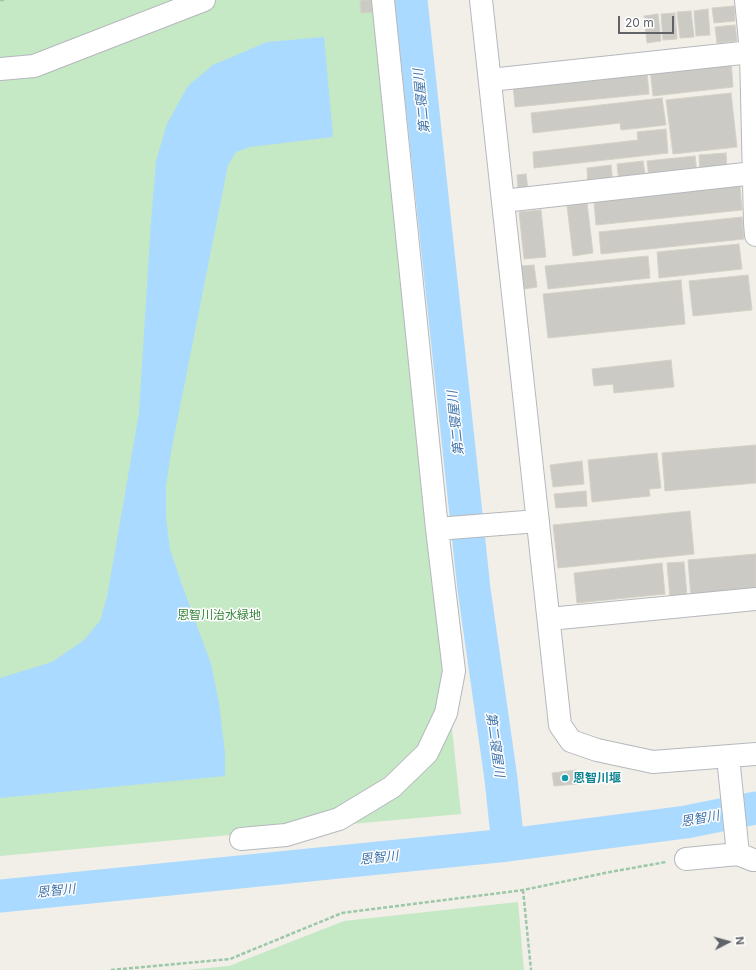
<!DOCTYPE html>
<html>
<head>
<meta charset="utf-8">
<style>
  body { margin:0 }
  #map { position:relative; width:756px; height:970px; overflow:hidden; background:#f1efe8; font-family:Inter,sans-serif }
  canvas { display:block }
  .north { position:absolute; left:708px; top:922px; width:40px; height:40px; -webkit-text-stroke:3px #fff; paint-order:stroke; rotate:84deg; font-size:11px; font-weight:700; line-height:16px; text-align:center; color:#5f6368 }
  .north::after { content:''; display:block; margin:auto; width:14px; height:18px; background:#5f6368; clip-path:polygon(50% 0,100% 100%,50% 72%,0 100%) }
  .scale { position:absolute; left:618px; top:16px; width:56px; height:18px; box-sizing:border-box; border:2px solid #5f6368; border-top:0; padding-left:5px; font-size:12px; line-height:14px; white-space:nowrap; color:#5f6368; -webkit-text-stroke:3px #fff; paint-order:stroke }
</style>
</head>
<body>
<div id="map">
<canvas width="756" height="970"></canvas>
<div class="north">N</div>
<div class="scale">20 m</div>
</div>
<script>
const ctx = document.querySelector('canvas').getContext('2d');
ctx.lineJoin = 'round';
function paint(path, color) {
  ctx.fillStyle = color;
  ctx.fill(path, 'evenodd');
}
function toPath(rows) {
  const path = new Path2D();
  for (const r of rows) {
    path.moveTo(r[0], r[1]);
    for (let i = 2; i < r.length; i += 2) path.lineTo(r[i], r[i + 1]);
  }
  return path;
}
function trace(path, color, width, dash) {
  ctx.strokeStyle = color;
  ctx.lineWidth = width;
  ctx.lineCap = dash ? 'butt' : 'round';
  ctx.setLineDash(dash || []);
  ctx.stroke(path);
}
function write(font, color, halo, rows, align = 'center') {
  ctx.font = font + ' Inter,"Noto Sans JP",sans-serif';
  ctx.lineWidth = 3;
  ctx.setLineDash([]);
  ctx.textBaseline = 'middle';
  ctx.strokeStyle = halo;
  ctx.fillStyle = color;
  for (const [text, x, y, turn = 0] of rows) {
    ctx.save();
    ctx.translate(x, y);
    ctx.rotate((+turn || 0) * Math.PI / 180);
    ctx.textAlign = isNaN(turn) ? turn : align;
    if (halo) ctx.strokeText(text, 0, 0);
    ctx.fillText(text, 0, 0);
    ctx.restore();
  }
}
const green = toPath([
  [0,0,375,0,461,814,0,856],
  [518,902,524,970,187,970,229,966,344,921]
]);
const water = toPath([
  [324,37,333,137,250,147,236,152,228,165,171,452,166,486,166,518,170,549,181,582,211,664,219,703,225,753,225,776,0,798,0,678,52,662,84,640,100,621,107,597,139,413,151,222,156,161,167,124,188,86,213,65,267,42]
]);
const river = toPath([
  [411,0,474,589,501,779,508,845],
  [0,896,508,845,686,822,756,808]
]);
const building = toPath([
  [360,0,371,0,373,12,361,13,360,0],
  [734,6,735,21,714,23,712,8,734,6],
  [708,9,710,35,696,36,694,11,708,9],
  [691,11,694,37,680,38,677,12,691,11],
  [675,13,677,39,663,40,661,14,675,13],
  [658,14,661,41,647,43,644,16,658,14],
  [735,25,737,41,717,43,715,27,735,25],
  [731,60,733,87,653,96,650,69,731,60],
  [647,72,649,94,515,107,513,85,647,72],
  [731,93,737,147,673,154,666,100,731,93],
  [662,98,666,125,621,130,620,123,533,133,531,113,662,98],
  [666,129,668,153,534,168,533,152,638,140,637,132,666,129],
  [726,153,727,171,700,173,699,155,726,153],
  [695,156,697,174,649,179,647,161,695,156],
  [643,161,646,180,619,183,617,164,643,161],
  [611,165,613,184,588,187,587,168,611,165],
  [526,174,528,190,518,190,517,175,526,174],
  [740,186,742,210,596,225,594,201,740,186],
  [587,203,593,253,573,256,567,206,587,203],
  [541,210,546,257,524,259,519,212,541,210],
  [742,217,744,239,601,254,599,232,742,217],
  [739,244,742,269,659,278,657,252,739,244],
  [648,256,650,278,548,289,545,266,648,256],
  [534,265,537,287,524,289,521,266,534,265],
  [748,275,752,310,693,316,689,281,748,275],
  [681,280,685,324,548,338,543,294,681,280],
  [671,360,674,387,614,393,613,384,594,386,592,369,671,360],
  [756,445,756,483,665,491,662,453,756,445],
  [657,453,661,488,649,489,650,496,592,502,588,460,657,453],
  [582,461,584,484,553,487,550,465,582,461],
  [586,491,587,506,556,508,554,494,586,491],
  [690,511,694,554,558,568,553,525,690,511],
  [756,554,756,592,691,598,688,560,756,554],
  [684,562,687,596,670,598,667,563,684,562],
  [662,563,665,594,577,603,574,573,662,563],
  [576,770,578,784,554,786,552,773,576,770]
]);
const path = toPath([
  [0,0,4,0],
  [523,890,531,970],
  [111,970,230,959,342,913,523,890,610,872,666,862]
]);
const minor = toPath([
  [481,0,560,725,571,741,597,750,653,762,756,754],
  [746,0,751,52,755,223,756,235],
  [0,69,34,66,204,0],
  [490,80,751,52],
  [503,201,754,173],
  [437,529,538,521],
  [549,619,756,599],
  [728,757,738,854],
  [241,839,286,835,339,819,392,787,427,753,446,713,454,671,437,529,383,0],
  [686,859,738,854,753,860,756,860]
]);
const markers = [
  [565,778,4,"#0f9aa8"]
];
const parkNames = [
  ["恩智川治水緑地",219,615]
];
const cultureNames = [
  ["恩智川堰",573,778]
];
const waterNames = [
  ["第二寝屋川",422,101,-96],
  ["第二寝屋川",456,423,-96],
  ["第二寝屋川",495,745,82],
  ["恩智川",700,819,-10],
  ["恩智川",379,858,-6],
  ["恩智川",56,891,-6]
];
paint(green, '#c5e8c5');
paint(water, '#aadaff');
trace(river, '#aadaff', 33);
paint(building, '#cccac5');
trace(building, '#d6d1c6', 1);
trace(minor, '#b5b8bc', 24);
trace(path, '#9cc7a9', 2.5, [4, 2]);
trace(minor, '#fff', 22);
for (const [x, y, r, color] of markers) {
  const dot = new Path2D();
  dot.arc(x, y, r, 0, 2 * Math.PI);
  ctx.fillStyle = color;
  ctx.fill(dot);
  trace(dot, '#fff', 1.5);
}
write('12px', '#348238', '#fff', parkNames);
write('bold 12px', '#0d838f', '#fff', cultureNames, 'left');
write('italic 13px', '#4174aa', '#fff', waterNames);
</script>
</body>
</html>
